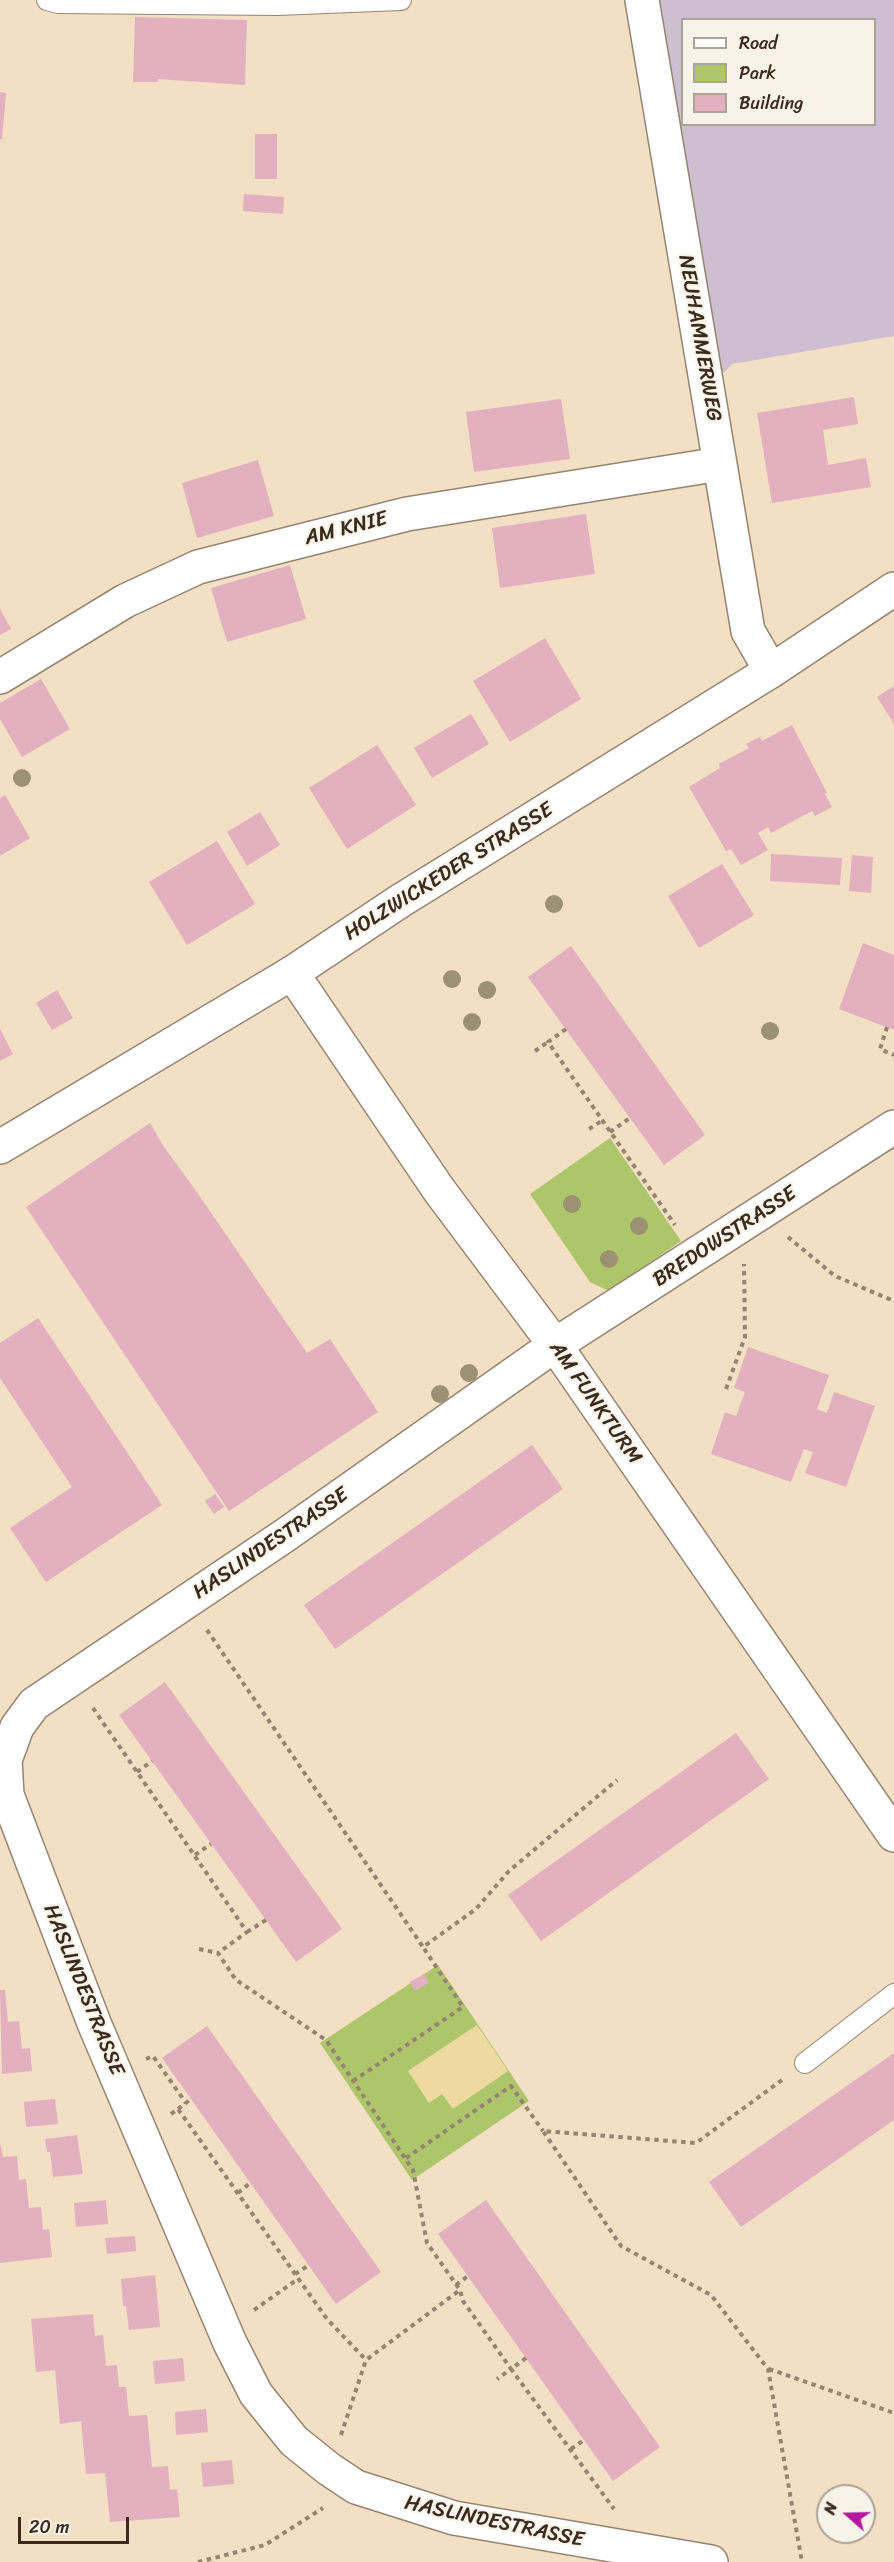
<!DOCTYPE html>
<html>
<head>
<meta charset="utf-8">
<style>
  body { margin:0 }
  #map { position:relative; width:894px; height:2562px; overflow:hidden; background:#f2dfc4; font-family:Sriracha,sans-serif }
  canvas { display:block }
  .legend { position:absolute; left:681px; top:18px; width:195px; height:108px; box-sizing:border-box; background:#f7f3e8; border:2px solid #aca397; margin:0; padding:8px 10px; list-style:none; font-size:18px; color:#3b2a1e }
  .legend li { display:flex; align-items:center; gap:12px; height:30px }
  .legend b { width:30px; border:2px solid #aca397 }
  .north { position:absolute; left:816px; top:2484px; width:60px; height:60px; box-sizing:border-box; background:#f7f3e8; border:2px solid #aca397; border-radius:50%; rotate:290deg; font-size:16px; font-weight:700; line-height:24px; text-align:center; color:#3b2a1e }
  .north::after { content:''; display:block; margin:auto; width:21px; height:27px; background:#b5179e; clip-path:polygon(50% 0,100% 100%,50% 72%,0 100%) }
  .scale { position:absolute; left:18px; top:2517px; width:111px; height:27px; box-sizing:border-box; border:3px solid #3b2a1e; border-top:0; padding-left:8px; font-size:18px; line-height:21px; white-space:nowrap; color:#3b2a1e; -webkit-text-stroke:4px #f7f3e8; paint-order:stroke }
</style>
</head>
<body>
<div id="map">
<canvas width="894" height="2562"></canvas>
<ul class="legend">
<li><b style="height:8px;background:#fff"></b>Road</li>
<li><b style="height:16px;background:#adc66c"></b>Park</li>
<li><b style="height:16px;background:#e3b0bf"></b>Building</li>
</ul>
<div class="north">N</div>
<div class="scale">20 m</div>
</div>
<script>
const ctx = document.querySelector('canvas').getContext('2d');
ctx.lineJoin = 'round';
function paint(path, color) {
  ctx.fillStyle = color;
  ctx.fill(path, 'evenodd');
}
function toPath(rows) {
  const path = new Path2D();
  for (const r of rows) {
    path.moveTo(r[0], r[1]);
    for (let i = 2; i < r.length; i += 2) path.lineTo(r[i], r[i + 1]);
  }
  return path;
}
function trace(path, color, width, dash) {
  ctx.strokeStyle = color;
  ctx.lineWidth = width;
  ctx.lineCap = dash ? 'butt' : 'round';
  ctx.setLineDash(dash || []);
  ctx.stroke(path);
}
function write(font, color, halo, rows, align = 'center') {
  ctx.font = font + ' Sriracha,sans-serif';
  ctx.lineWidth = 4.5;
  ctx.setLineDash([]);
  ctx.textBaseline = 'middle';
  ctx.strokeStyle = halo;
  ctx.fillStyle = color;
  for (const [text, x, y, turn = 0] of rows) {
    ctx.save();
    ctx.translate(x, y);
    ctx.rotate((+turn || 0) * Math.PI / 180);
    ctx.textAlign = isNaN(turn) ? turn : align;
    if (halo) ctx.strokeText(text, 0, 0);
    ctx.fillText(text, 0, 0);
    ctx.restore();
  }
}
const industrial = toPath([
  [642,0,894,0,894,336,732,364,708,389],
  [682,20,874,20,874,124,682,124]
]);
const green = toPath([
  [610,1138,681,1241,609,1291,590,1282,530,1194],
  [438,1965,529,2101,412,2180,320,2043]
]);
const sand = toPath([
  [477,2025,508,2071,453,2109,442,2094,429,2103,408,2071]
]);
const building = toPath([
  [135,17,247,20,245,85,158,79,158,82,133,82],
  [0,92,6,93,2,140,0,139],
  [255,134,277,134,277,179,255,179],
  [244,194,284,197,283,214,243,211],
  [854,397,858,424,823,430,828,465,866,458,871,487,772,503,757,413],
  [561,399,570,459,474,472,466,412],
  [258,460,274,516,197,538,182,483],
  [586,514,595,574,500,588,492,528],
  [290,565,306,619,227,642,211,588],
  [0,609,11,629,0,635],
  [545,638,581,699,510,742,473,681],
  [41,679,70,729,22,757,0,719,0,703],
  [894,686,894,724,877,697],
  [471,714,489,744,432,778,414,748],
  [792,725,827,793,825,794,832,807,815,816,812,811,771,833,768,827,758,833,768,850,741,865,731,849,726,851,689,787,720,768,719,764,749,748,746,744,760,737,762,741],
  [377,745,416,805,347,849,309,788],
  [5,795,30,838,0,856,0,798],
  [260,812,280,845,247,866,227,832],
  [217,841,255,904,187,945,149,882],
  [771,854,842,858,840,885,770,881],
  [852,855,873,857,871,893,849,891],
  [722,864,754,915,699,948,668,896],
  [863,943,894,955,894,1030,839,1009],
  [571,946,705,1135,664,1165,528,977],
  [57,990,73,1018,52,1030,36,1003],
  [0,1029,13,1054,0,1061],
  [150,1123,164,1147,194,1188,307,1353,330,1339,378,1412,229,1511,26,1207],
  [38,1318,162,1505,46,1582,10,1528,72,1487,0,1378,0,1343],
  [748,1347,829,1375,817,1409,827,1413,834,1392,875,1406,846,1487,805,1473,813,1452,804,1449,791,1482,711,1454,725,1412,736,1416,745,1392,734,1388],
  [532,1445,563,1489,335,1649,304,1605],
  [215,1494,224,1507,214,1514,205,1501],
  [165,1682,342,1929,296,1962,119,1715],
  [736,1733,769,1779,541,1941,508,1895],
  [424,1974,429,1983,415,1991,410,1982],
  [0,1990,5,1990,8,2022,19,2021,22,2049,30,2048,32,2071,2,2074],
  [207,2026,381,2272,336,2304,162,2058],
  [894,2053,894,2120,741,2227,709,2182],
  [55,2099,58,2124,26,2127,24,2102],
  [77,2135,83,2174,53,2177,50,2152,47,2152,45,2139],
  [0,2143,3,2157,17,2156,19,2180,26,2179,29,2208,41,2207,43,2230,49,2229,52,2257,0,2263],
  [106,2200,108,2224,76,2227,74,2203],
  [486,2200,660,2447,613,2481,438,2234],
  [135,2236,136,2251,107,2254,105,2238],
  [155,2275,160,2327,129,2330,126,2306,123,2306,121,2279],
  [93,2314,95,2336,103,2335,106,2366,117,2365,119,2387,126,2387,129,2416,147,2415,152,2467,168,2466,170,2490,177,2489,180,2517,110,2522,105,2473,86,2474,81,2421,60,2424,55,2370,36,2372,31,2319],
  [183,2358,185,2381,155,2384,153,2361],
  [206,2409,208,2432,176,2435,175,2412],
  [232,2460,234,2484,203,2487,201,2463]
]);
const path = toPath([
  [887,1027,880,1049,894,1055],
  [566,1029,548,1042,675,1225],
  [535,1051,548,1042],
  [589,1129,603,1120],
  [610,1132,630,1118],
  [788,1237,835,1276,894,1301],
  [726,1389,745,1337,744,1264],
  [207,1630,423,1947,476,1909,509,1871,617,1780],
  [93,1708,247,1932,218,1953],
  [137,1772,152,1761],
  [195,1855,211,1844],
  [247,1932,266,1920],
  [199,1949,218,1953,236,1980,326,2040,413,2170,427,2243,460,2290],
  [146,2059,153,2056,186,2103],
  [782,2080,696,2143,543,2131,621,2246,711,2295,768,2369,802,2562],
  [353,2081,463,2007,423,1947],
  [178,2109,191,2099],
  [171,2114,178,2109,327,2319,366,2360],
  [406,2158,511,2086,543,2131],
  [238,2193,250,2183],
  [295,2274,309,2265],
  [456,2285,468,2276],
  [254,2310,298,2279],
  [526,2358,511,2369,614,2509],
  [769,2369,894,2413],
  [341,2435,366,2360,460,2290,463,2301,511,2369,497,2379],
  [571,2449,584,2440],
  [198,2562,265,2545,323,2508]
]);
const lane = toPath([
  [47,0,58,3,277,5,401,0],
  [805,2063,894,1994]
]);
const street = toPath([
  [642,0,748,631,771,671],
  [0,677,125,601,198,567,407,514,720,464],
  [292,973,439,1190,555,1345,894,1835],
  [711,2562,454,2518,356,2487,329,2469,294,2441,256,2394,230,2343,94,2023,7,1795,5,1760,17,1727,34,1704,284,1536,555,1345,894,1127]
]);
const secondary = toPath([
  [0,1147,292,973,400,901,771,671,894,589]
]);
const trees = [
  [22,778],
  [554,904],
  [452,979],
  [487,990],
  [472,1022],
  [770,1031],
  [572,1204],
  [639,1226],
  [609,1259],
  [469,1373],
  [440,1394]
];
const streetNames = [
  ["NEUHAMMERWEG",699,338,80],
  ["AM KNIE",346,529,-14],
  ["HOLZWICKEDER STRASSE",449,872,-32],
  ["BREDOWSTRASSE",725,1237,-33],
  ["AM FUNKTURM",595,1403,55],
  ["HASLINDESTRASSE",271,1544,-34],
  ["HASLINDESTRASSE",83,1990,68],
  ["HASLINDESTRASSE",494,2522,12]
];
paint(industrial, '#cdbed2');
paint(green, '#adc66c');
paint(sand, '#eeda9e');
paint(building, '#e3b0bf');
trace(lane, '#968471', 22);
trace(street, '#968471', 36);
trace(secondary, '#968471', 36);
trace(path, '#968471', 4, [4.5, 4.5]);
trace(lane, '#fff', 20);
trace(street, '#fff', 33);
trace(secondary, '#fff', 33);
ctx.fillStyle = '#9d9174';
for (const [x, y] of trees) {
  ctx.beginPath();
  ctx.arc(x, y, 9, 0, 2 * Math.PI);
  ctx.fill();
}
write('21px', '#3b2a1e', '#f7f3e8', streetNames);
</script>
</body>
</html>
